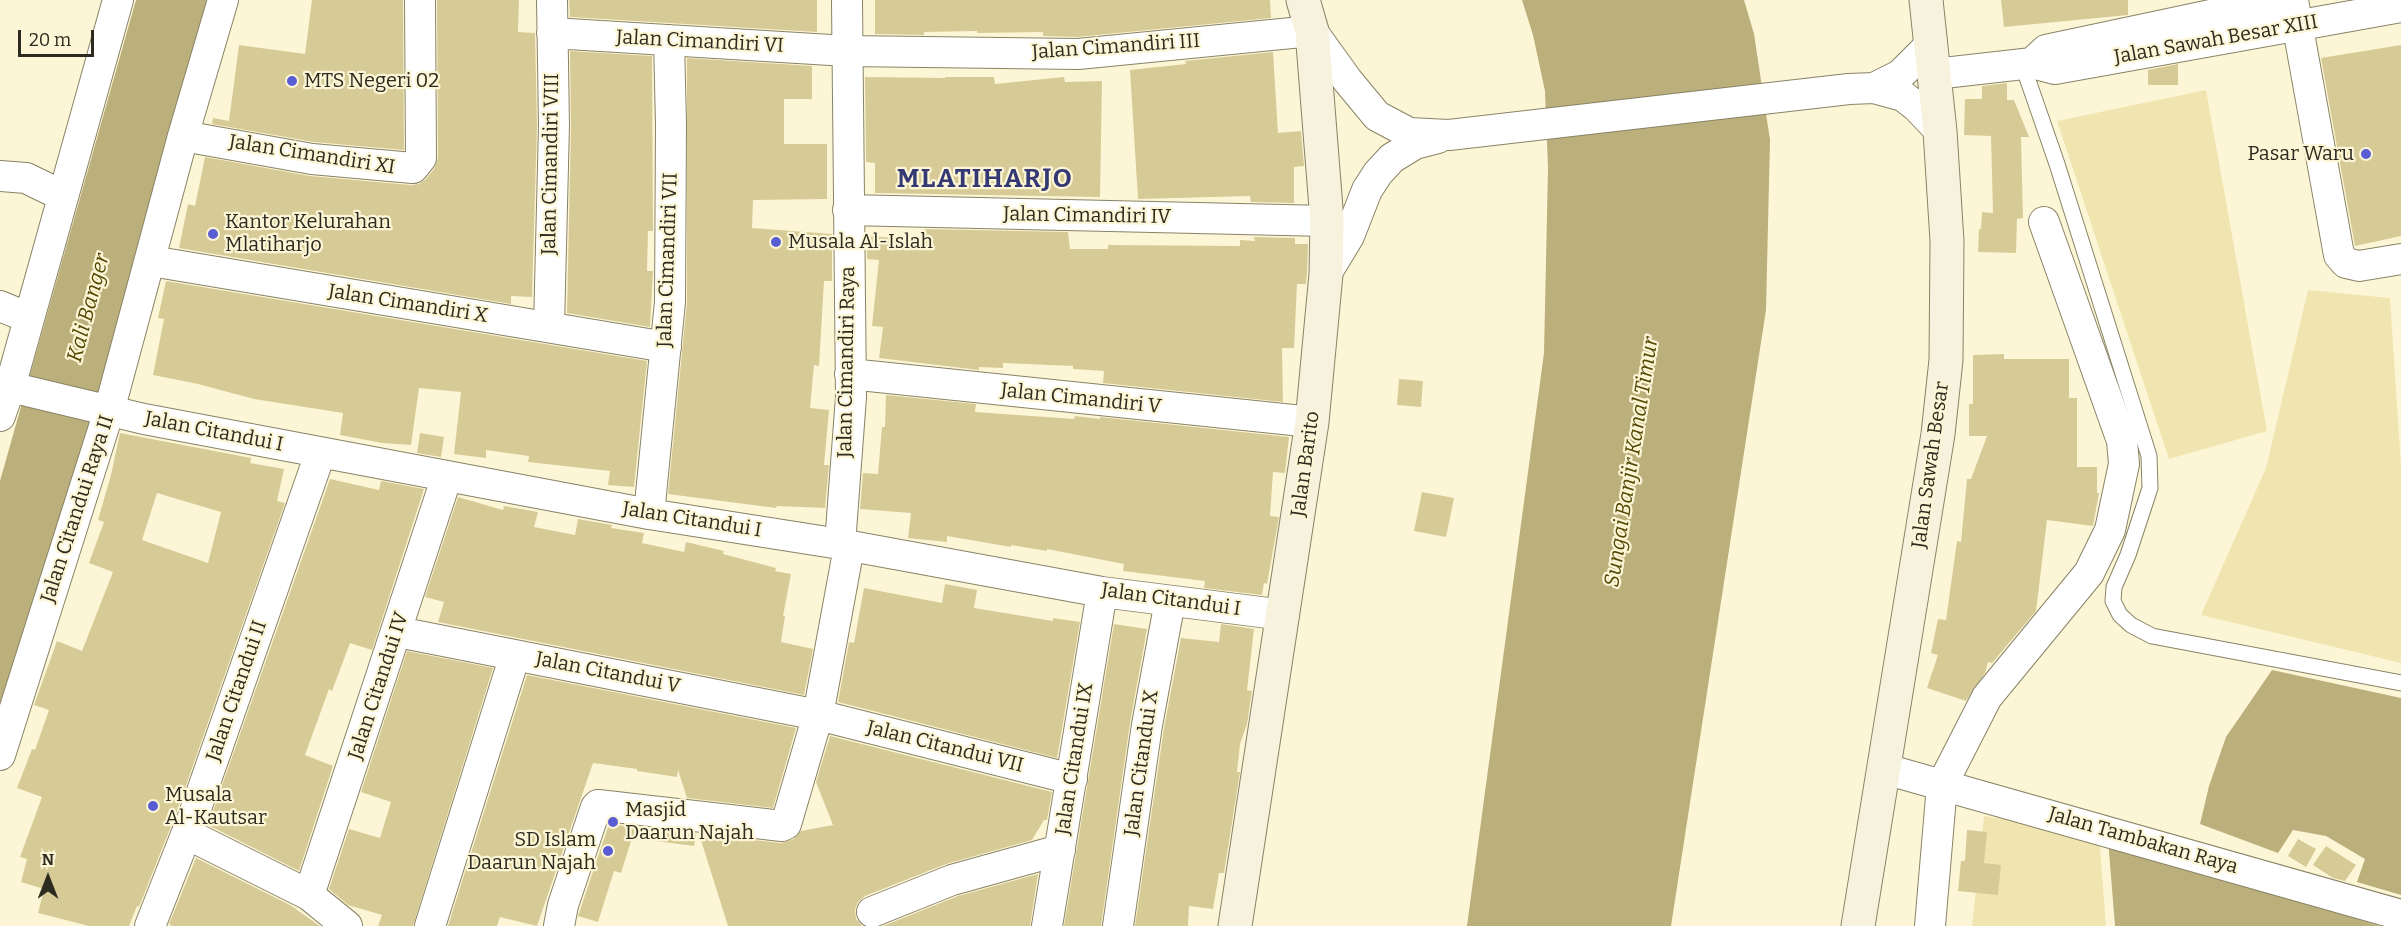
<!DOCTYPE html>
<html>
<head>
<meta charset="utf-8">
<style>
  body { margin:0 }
  #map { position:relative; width:2401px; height:926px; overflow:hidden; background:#fdf6d6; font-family:Bitter,serif }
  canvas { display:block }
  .north { position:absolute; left:18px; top:848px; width:60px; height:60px; -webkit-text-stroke:4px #fdf6d6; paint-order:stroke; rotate:0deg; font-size:16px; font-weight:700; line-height:24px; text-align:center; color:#2d2b1f }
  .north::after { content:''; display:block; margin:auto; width:21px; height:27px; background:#2d2b1f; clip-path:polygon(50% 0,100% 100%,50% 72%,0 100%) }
  .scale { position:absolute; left:18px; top:30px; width:76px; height:27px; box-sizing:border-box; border:3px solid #2d2b1f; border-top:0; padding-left:8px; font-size:18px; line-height:21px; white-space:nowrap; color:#2d2b1f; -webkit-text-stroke:4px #fdf6d6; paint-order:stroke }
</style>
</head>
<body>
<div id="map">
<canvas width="2401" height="926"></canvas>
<div class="north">N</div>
<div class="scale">20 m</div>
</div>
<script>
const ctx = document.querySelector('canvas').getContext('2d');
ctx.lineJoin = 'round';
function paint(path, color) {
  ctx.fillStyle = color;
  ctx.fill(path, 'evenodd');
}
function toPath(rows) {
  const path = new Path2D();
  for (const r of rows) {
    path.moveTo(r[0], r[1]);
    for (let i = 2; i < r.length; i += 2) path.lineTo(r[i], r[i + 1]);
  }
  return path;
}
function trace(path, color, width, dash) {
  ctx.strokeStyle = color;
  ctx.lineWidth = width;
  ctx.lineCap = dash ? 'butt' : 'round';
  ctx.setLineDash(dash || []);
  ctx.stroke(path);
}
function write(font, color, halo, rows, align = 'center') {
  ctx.font = font + ' Bitter,serif';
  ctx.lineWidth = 4.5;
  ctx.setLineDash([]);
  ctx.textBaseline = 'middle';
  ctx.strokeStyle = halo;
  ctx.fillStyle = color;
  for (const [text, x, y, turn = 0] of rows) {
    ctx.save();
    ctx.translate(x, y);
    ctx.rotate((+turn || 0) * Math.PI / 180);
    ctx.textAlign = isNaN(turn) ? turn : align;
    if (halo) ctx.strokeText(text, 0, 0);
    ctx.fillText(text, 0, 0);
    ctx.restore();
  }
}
const green = toPath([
  [2206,90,2267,431,2169,459,2057,121],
  [2308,290,2390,298,2401,466,2401,663,2201,615,2266,468],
  [1984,816,2099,835,2106,926,1972,926]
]);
const water = toPath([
  [136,0,212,0,83,464,0,711,0,481],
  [1522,0,1744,0,1754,34,1770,140,1766,310,1671,926,1467,926,1544,353,1548,168,1545,91,1533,35],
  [2272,670,2401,698,2401,895,2357,882,2365,859,2326,836,2293,830,2278,853,2200,824,2209,786,2226,737],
  [2108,839,2380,926,2115,926]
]);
const building = toPath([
  [312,0,403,0,404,150,314,142,212,124,213,118,229,121,239,45,305,54],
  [437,0,519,0,518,32,535,33,537,125,532,297,511,296,511,304,179,248,188,204,195,206,205,157,310,176,411,185,419,184,426,179,434,169,438,158],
  [569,0,817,0,817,32,570,17],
  [875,0,1270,0,1271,18,1077,37,1043,36,1043,32,977,33,977,31,924,32,924,35,875,34],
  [2001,0,2128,0,2128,15,2004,27],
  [2401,45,2401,236,2355,246,2321,58],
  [570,51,652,56,653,231,648,231,647,271,653,271,650,327,567,313,571,125],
  [1273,52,1278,133,1301,131,1304,166,1294,167,1294,203,1251,202,1250,196,1138,199,1130,70,1186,64,1185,61],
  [687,58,812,66,812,99,784,99,784,144,827,144,827,199,753,200,752,228,832,234,832,281,824,281,819,366,814,365,810,408,829,410,824,465,829,465,825,508,777,506,776,508,668,494,687,302],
  [2178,64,2178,85,2148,85,2148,70],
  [865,77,945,78,945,77,994,77,995,84,1064,77,1065,82,1102,81,1100,197,875,193,875,163,866,162],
  [2007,83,2007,100,2014,100,2029,137,2021,137,2023,218,2017,219,2016,253,1978,252,1979,229,1981,229,1982,212,1993,213,1991,136,1964,135,1965,99,1982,99,1982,86],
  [925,229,1068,232,1070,249,1108,249,1108,245,1240,246,1240,240,1255,241,1254,237,1295,238,1295,244,1308,244,1307,273,1306,284,1297,284,1294,348,1282,348,1283,402,1103,383,1104,371,1073,369,1073,366,1003,363,1003,368,979,367,979,370,879,358,883,327,872,326,879,260,867,259,867,236,924,240],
  [166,281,647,361,634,487,608,485,610,471,528,462,529,456,486,450,486,458,454,454,461,392,419,388,411,445,382,443,340,435,343,413,254,399,198,384,153,375,164,319,158,318],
  [2004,354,2004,359,2069,359,2069,398,2077,398,2077,467,2097,467,2097,493,2099,493,2093,526,2047,520,2036,611,1992,663,1988,662,1985,673,1966,701,1927,688,1938,655,1931,653,1938,619,1946,620,1957,541,1961,542,1967,479,1971,479,1987,436,1969,436,1969,404,1973,404,1973,355],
  [1399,379,1423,381,1421,407,1397,405],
  [886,395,976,404,975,412,1074,419,1075,416,1100,419,1100,417,1289,437,1285,473,1273,472,1270,516,1279,517,1267,584,1264,583,1262,595,1204,588,1205,581,1123,571,1124,564,1047,549,1047,551,1011,545,1011,547,947,536,947,542,908,538,911,513,860,509,863,473,878,474,882,427,885,427],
  [120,433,251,458,250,463,284,469,277,501,285,503,177,811,139,907,137,906,129,926,89,926,38,913,44,889,21,882,27,859,20,857,42,797,17,788,32,749,35,750,49,710,34,705,57,641,82,651,113,572,89,563,104,522,98,520,111,475],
  [157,493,221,512,208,563,142,540],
  [420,433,444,437,441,457,417,453],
  [330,479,379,490,381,481,424,489,372,650,350,643,332,691,329,689,305,755,333,766,299,871,208,825],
  [1422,492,1454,498,1446,537,1414,531],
  [458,497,503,510,504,506,538,512,534,527,575,535,578,519,612,525,611,528,644,533,642,543,684,552,686,542,724,551,723,554,776,568,775,571,791,574,783,616,785,616,781,642,813,649,804,695,438,622,444,602,425,597],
  [945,584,977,590,974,608,1053,621,1053,618,1080,622,1057,758,838,702,849,642,854,643,864,588,942,603],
  [1114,624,1147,629,1130,723,1101,926,1064,926],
  [1221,624,1254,629,1247,690,1252,691,1247,724,1240,744,1237,772,1240,772,1224,873,1219,873,1213,909,1189,906,1188,926,1135,926,1164,728,1181,638,1219,642],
  [407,651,493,668,413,926,378,926,382,915,348,905,329,889,349,829,380,838,391,802,361,792],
  [527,675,796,728,773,808,687,798,678,770,677,777,637,771,637,769,593,763,537,926,500,917,497,926,448,926],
  [830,736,1052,792,1047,820,1044,820,1032,840,946,864,865,896,858,902,855,910,856,919,862,926,728,926,699,834,781,843,794,839,801,831,833,825,816,782],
  [609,824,696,835,694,846,632,838,621,873,614,871,598,922,578,916],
  [1967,830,1987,832,1984,863,2001,865,1998,895,1958,891,1961,861,1965,861],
  [2298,839,2316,849,2306,867,2288,856],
  [2326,846,2356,865,2345,881,2333,878,2313,865],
  [196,858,290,905,320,926,172,926,169,924],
  [1038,874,1030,926,883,926,958,896]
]);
const lane = toPath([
  [2022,63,2057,164,2149,456,2150,488,2128,555,2114,587,2113,601,2120,615,2131,625,2152,636,2401,683]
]);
const street = toPath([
  [2293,0,2339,255,2346,263,2359,266,2401,259],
  [552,33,847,51,1078,54,1312,31,1348,81,1377,116,1409,133,1449,135,1849,89,1874,88,1900,75,1932,43],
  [2032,63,2046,50,2281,0],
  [1935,74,2032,63,2055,69,2401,7],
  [1874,88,1903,96,1917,107,1940,131],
  [183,136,312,159,413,168,421,158,420,0],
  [0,176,26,178,63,196],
  [848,210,1327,221],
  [151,261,666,347],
  [1326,274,1349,236,1367,190,1378,173,1392,158,1415,144,1438,138],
  [0,306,29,318],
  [549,327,554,125,552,0],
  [850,374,1312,422],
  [10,387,144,419,649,514,840,544,1102,592,1284,615],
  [0,416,10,387,118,0],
  [649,514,670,302,671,125,669,40],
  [840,544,851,397,847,0],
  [398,632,818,715,1072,779],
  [0,755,109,411,183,136,223,0],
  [1885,769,2401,915],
  [187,834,309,895,347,926],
  [309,895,447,476],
  [872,912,952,880,1060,850],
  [150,926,193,817,320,454],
  [430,926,515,655],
  [559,926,563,905,596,807,598,805,782,826,786,824,818,715,849,547],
  [1047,926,1102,592],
  [1118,926,1147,725,1170,601],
  [1930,926,1942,785,1987,697,2089,573,2110,530,2124,464,2122,441,2044,222]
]);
const secondary = toPath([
  [1235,926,1312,422,1326,274,1327,221,1312,31,1303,0],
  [1858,926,1938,434,1946,360,1947,241,1940,131,1926,0]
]);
const markers = [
  [292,81,6,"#595dd4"],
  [2366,154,6,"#595dd4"],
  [213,234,6,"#595dd4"],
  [776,242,6,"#595dd4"],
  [153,806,6,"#595dd4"],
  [613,822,6,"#595dd4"],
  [608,851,6,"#595dd4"]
];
const streetNames = [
  ["Jalan Sawah Besar XIII",2216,40,-10],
  ["Jalan Cimandiri VI",700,42,3],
  ["Jalan Cimandiri III",1116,47,-4],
  ["Jalan Cimandiri XI",312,155,9],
  ["Jalan Cimandiri VIII",551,164,-89],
  ["Jalan Cimandiri IV",1087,216,1],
  ["Jalan Cimandiri VII",668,260,-88],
  ["Jalan Cimandiri X",408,304,9],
  ["Jalan Cimandiri Raya",847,362,-89],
  ["Jalan Cimandiri V",1081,399,6],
  ["Jalan Citandui I",214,432,11],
  ["Jalan Barito",1306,464,-82],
  ["Jalan Sawah Besar",1931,465,-82],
  ["Jalan Citandui Raya II",78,509,-72],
  ["Jalan Citandui I",692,520,9],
  ["Jalan Citandui I",1171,600,8],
  ["Jalan Citandui V",608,673,11],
  ["Jalan Citandui IV",379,686,-72],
  ["Jalan Citandui II",237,691,-71],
  ["Jalan Citandui VII",945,747,14],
  ["Jalan Citandui IX",1075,759,-81],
  ["Jalan Citandui X",1142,763,-82],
  ["Jalan Tambakan Raya",2143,841,16]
];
const poiNames = [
  ["MTS Negeri 02",304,81],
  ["Pasar Waru",2354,154,"right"],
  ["Kantor Kelurahan",225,222],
  ["Mlatiharjo",225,245],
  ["Musala Al-Islah",788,242],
  ["Musala",165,795],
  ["Al-Kautsar",165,818],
  ["Masjid",625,810],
  ["Daarun Najah",625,833],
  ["SD Islam",596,840,"right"],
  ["Daarun Najah",596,863,"right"]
];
const waterNames = [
  ["Kali Banger",89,308,-75],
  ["Sungai Banjir Kanal Timur",1632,462,-81]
];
const districtNames = [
  ["MLATIHARJO",985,180]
];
paint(green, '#f0e5b1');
paint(water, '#bbaf7c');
paint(building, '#d6cb97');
trace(lane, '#898366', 17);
trace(street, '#898366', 32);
trace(secondary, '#898366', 35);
trace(lane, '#fff', 15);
trace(street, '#fff', 30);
trace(secondary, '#f7f2dd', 33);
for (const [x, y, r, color] of markers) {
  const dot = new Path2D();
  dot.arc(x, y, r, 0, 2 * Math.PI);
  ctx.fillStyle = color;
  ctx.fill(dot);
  trace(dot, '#fdf6d6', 2);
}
write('20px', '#2d2b1f', '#fdf6d6', streetNames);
write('20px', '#2d2b1f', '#fdf6d6', poiNames, 'left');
write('italic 21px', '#534704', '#fdf6d6', waterNames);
ctx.letterSpacing = '1.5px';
write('bold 26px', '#343974', '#fdf6d6', districtNames);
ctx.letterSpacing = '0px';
</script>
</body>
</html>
